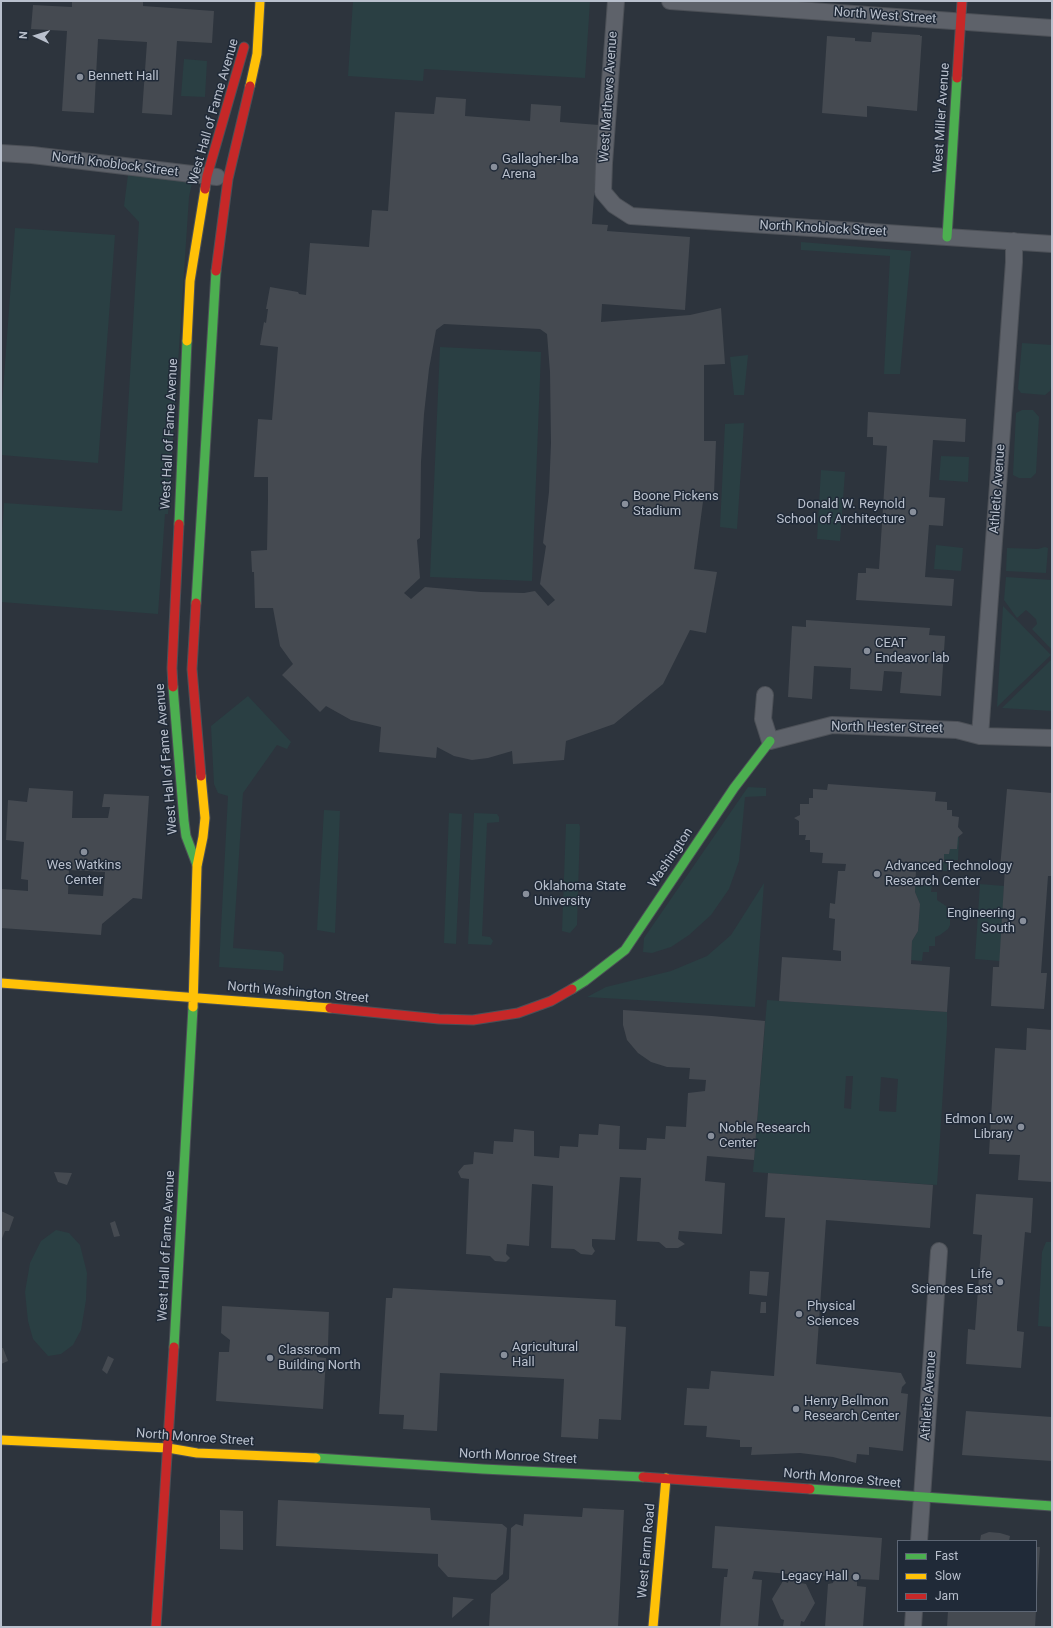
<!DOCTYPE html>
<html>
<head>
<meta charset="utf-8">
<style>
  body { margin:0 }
  #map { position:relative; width:1053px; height:1628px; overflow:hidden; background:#2d343d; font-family:Roboto,sans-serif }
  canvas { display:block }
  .frame { position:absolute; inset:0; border:2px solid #b9c0cd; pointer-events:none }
  .legend { position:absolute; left:897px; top:1540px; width:140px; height:72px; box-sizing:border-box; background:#202a38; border:1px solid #5d6674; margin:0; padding:5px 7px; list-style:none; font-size:12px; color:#b9c0cd }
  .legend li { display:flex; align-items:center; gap:8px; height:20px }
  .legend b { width:20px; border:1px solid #5d6674 }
  .north { position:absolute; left:16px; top:16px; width:40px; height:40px; -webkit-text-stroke:3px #202a38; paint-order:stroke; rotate:274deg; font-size:11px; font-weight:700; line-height:16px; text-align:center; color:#b9c0cd }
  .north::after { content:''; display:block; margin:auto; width:14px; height:18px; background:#b9c0cd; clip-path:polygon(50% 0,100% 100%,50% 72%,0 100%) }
</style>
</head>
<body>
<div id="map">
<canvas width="1053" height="1628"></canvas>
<div class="frame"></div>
<ul class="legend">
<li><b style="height:5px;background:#4caf50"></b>Fast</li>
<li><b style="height:5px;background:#ffc107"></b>Slow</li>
<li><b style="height:5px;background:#c62828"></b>Jam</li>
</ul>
<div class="north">N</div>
</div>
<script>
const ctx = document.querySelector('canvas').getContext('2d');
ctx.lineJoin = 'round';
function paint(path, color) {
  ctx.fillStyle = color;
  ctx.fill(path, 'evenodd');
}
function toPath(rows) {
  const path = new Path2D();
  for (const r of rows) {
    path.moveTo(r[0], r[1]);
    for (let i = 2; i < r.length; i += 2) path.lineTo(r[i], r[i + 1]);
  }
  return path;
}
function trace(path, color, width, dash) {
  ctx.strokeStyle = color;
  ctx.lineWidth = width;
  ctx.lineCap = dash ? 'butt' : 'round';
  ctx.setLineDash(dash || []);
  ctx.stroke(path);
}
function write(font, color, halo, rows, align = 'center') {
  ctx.font = font + ' Roboto,sans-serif';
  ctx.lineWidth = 3;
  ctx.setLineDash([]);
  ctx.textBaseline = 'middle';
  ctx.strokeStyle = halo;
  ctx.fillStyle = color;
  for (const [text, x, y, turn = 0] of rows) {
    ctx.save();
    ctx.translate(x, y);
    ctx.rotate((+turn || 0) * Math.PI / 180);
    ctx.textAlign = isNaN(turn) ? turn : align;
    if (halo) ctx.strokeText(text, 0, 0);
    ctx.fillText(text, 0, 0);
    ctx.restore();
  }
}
const green = toPath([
  [353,1,590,1,585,78,424,69,423,81,348,76],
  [184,59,207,61,205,97,181,96],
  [129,167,194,174,189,197,168,514,165,514,158,614,1,602,1,551,4,503,122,511,139,222,124,206],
  [15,228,115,235,98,463,1,455,1,418],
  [801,242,911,251,900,374,884,374,890,256,801,250],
  [1022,343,1052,345,1052,384,1050,391,1045,395,1021,393,1018,389],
  [440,347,541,352,532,581,430,577],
  [748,355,744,395,734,395,730,357],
  [1022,410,1033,410,1039,417,1036,473,1031,478,1019,478,1013,475,1016,413],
  [744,423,737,529,720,527,725,424],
  [941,456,969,457,968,482,939,480],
  [821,470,845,472,840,541,817,539],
  [936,545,963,548,961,571,934,569],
  [1045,547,1048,548,1046,573,1006,571,1007,548,1038,549],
  [1006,577,1052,580,1052,650,1032,629,1037,624,1036,619,1026,610,1017,618,1004,600],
  [1003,606,1051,655,997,707],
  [1052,659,1052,711,1002,708],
  [248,696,291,742,287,749,277,745,243,793,233,948,281,952,284,955,283,971,219,967,228,796,218,793,214,784,211,726],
  [748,787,766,788,766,796,745,797,739,861,729,889,711,915,689,935,671,947,652,953,643,952,644,938],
  [324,810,340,811,335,933,317,930],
  [449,813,462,814,456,944,444,943],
  [474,813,497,814,499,817,499,822,487,823,482,936,490,937,493,941,491,945,468,944],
  [566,824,579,824,580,827,577,925,570,933,562,931],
  [959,836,958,860,953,860,952,865,947,865,947,871,930,870,930,861,944,862,944,854,949,854,950,849],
  [916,877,926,877,926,884,932,885,931,892,937,892,937,900,946,906,950,915,950,925,948,929,940,935,935,937,935,946,929,946,929,952,923,952,922,961,911,960,912,941,918,931,920,904,915,892],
  [764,883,755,1007,587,997,606,987,671,971,707,956,731,935],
  [980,884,1004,886,1000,961,975,959],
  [767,1000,947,1012,947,1027,937,1185,753,1172],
  [846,1076,853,1076,851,1109,844,1108],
  [881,1077,898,1079,896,1112,879,1111],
  [56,1230,69,1233,80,1245,87,1273,86,1300,81,1330,73,1345,61,1354,48,1356,33,1339,28,1321,25,1292,30,1263,41,1241],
  [1046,1242,1052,1242,1052,1327,1038,1326,1042,1252]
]);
const building = toPath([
  [72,1,143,1,143,6,214,11,212,43,177,41,172,115,142,113,147,42,98,39,94,113,62,111,67,31,31,29,33,5,72,7],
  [872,32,920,35,920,36,922,36,917,111,867,106,867,117,822,113,827,36,855,38,855,41,871,42],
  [436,97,466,99,465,116,530,121,531,104,561,106,560,122,599,125,592,224,608,225,607,231,690,237,685,310,602,304,601,322,690,315,721,308,725,364,704,365,704,441,716,441,714,494,704,494,694,569,717,572,706,633,690,630,663,684,614,724,566,741,564,760,513,764,512,751,488,758,472,760,454,756,437,747,436,758,379,752,381,727,351,720,326,706,320,712,282,675,293,664,280,646,273,608,255,608,254,572,252,572,251,551,267,550,268,500,268,477,254,477,258,419,272,420,278,347,260,345,264,322,266,323,268,309,266,309,270,287,298,292,299,294,306,295,310,243,369,247,372,210,388,211,395,112,434,114],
  [444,324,540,329,547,334,550,372,551,443,549,492,543,543,546,546,540,584,555,600,548,606,535,591,524,593,481,592,425,587,411,599,404,593,420,578,417,540,420,538,421,462,424,414,429,369,436,330],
  [868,412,966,419,965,442,933,440,929,497,945,498,943,526,929,525,925,577,954,579,952,606,856,600,858,573,866,573,866,568,879,569,887,446,873,445,873,437,867,437],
  [806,620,930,628,929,635,945,636,941,696,900,693,902,672,884,671,882,691,850,689,851,668,814,666,812,699,788,697,792,626,806,627],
  [828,784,936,792,935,801,947,802,947,810,952,810,952,816,959,817,958,827,963,833,958,837,957,849,950,849,949,854,944,854,944,862,930,861,930,870,916,870,915,892,920,904,918,931,912,941,911,964,950,967,947,1012,779,1001,782,957,841,961,841,951,833,950,835,919,829,918,830,903,835,904,838,871,845,871,846,864,822,863,823,853,810,852,810,840,805,840,806,835,799,835,799,821,794,818,800,815,800,804,809,804,809,798,813,798,813,789,827,790],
  [29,788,73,791,72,818,108,818,110,807,102,807,104,794,149,796,142,899,133,898,102,924,101,935,1,928,2,889,28,891,28,880,21,879,24,842,6,840,8,800,27,802],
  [69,870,105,872,103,896,68,894],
  [1007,789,1052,793,1052,876,1048,876,1041,973,1047,973,1044,1009,991,1006,993,967,999,967,1005,867,1000,868],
  [623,1010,712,1016,765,1021,754,1160,707,1156,705,1181,725,1183,722,1234,679,1231,678,1239,685,1244,678,1248,666,1248,659,1242,637,1241,641,1178,620,1177,615,1240,592,1239,592,1246,595,1251,592,1255,581,1254,574,1249,551,1248,553,1186,532,1184,529,1246,507,1244,506,1254,510,1258,506,1262,495,1261,490,1256,466,1254,469,1179,461,1178,458,1172,464,1165,473,1164,474,1152,493,1154,494,1141,513,1142,514,1129,534,1131,534,1156,559,1158,560,1146,578,1147,579,1134,598,1135,599,1124,620,1126,619,1149,646,1150,647,1138,665,1139,666,1126,686,1127,688,1093,705,1091,706,1080,689,1079,690,1068,667,1067,651,1062,638,1053,627,1040,623,1025],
  [1027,1028,1052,1030,1052,1182,1018,1180,1020,1155,989,1154,995,1048,1026,1050],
  [54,1172,72,1173,67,1185,58,1182],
  [768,1173,933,1185,930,1228,826,1220,816,1364,901,1373,906,1383,902,1387,901,1393,908,1394,903,1451,869,1447,869,1455,857,1454,856,1463,833,1457,800,1453,751,1455,752,1447,740,1447,740,1440,706,1437,707,1426,684,1425,687,1388,709,1389,711,1371,774,1376,785,1218,765,1217],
  [976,1194,1033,1198,1031,1233,1025,1232,1017,1327,1017,1331,1024,1332,1021,1368,966,1364,968,1329,975,1330,982,1235,973,1234],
  [1,1211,14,1217,9,1231,5,1231,1,1241],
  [115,1221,120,1236,114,1237,110,1223],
  [750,1271,769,1272,767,1296,749,1294],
  [393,1288,616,1300,615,1326,626,1327,621,1420,599,1419,598,1439,561,1437,564,1379,440,1373,437,1431,403,1429,404,1415,379,1414,386,1298,392,1298],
  [761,1302,766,1302,766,1313,760,1313],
  [222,1306,329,1312,328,1347,316,1346,317,1357,326,1358,323,1409,216,1401,219,1352,229,1352,230,1340,221,1333],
  [1,1348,3,1348,8,1361,1,1364],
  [108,1356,114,1359,107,1374,102,1370],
  [966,1411,1052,1417,1052,1461,962,1455],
  [278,1500,430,1508,431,1520,502,1524,507,1528,503,1574,496,1580,448,1577,438,1566,438,1554,276,1546],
  [583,1508,624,1510,618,1627,489,1627,491,1594,509,1579,511,1528,516,1524,523,1526,524,1514,582,1517],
  [220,1510,243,1511,243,1550,220,1549],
  [715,1526,882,1538,879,1580,857,1579,857,1586,866,1587,863,1627,825,1627,828,1584,833,1583,834,1576,802,1575,801,1583,806,1584,815,1603,804,1622,801,1621,800,1627,783,1626,784,1620,781,1619,772,1599,783,1581,788,1583,789,1574,754,1571,752,1579,762,1580,758,1627,720,1627,724,1577,727,1577,728,1569,712,1568],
  [989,1532,1000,1533,1010,1536,1009,1541,980,1541,981,1535],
  [1036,1547,1040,1547,1037,1593,1036,1593],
  [453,1597,474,1599,452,1618],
  [948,1611,1036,1611,1035,1627,947,1627]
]);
const street = toPath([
  [616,1,604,163,603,192,614,205,631,216,1052,244],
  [670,1,1052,28],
  [1,153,32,155,217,177],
  [765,695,763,719,770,741,832,725,957,730,980,736,1052,738],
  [980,736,1004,401,1014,262,1014,241],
  [919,1541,939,1251],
  [913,1627,914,1611]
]);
const fast = toPath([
  [947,237,957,78],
  [179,524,187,341],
  [196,603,216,271],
  [173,687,184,821,186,836,197,865],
  [572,989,585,981,625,950,734,788,770,741],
  [174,1347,193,1007],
  [316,1458,483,1469,643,1477],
  [810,1489,1052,1506]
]);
const slow = toPath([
  [250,86,257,54,260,1],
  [187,341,190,281,205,189],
  [1,983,330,1008],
  [193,1007,197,866,203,837,205,818,201,776],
  [1,1440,168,1448,197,1453,316,1458],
  [653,1627,666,1478]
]);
const jam = toPath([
  [957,78,962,1],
  [205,189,207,176,244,47],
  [216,271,228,179,250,86],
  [196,603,192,669,201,776],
  [173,687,172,668,179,524],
  [330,1008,439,1019,473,1020,518,1013,551,1001,572,989],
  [643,1477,810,1489],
  [156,1627,174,1347]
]);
const markers = [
  [80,77,4,"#888f9b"],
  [494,167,4,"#888f9b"],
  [625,504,4,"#888f9b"],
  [913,512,4,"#888f9b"],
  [867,651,4,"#888f9b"],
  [84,852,4,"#888f9b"],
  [877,874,4,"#888f9b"],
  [526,894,4,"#888f9b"],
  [1023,921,4,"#888f9b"],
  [1021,1127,4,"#888f9b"],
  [711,1136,4,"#888f9b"],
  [1000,1282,4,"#888f9b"],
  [799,1314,4,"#888f9b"],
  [504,1355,4,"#888f9b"],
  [270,1358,4,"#888f9b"],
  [796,1409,4,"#888f9b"],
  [856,1577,4,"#888f9b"]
];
const streetNames = [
  ["North West Street",885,16,4],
  ["West Mathews Avenue",609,97,-86],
  ["West Hall of Fame Avenue",214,112,-74],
  ["West Miller Avenue",942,118,-86],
  ["North Knoblock Street",115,165,7],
  ["North Knoblock Street",823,229,3],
  ["West Hall of Fame Avenue",170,434,-87],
  ["Athletic Avenue",998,489,-86],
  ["North Hester Street",887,728,1],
  ["West Hall of Fame Avenue",167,759,-95],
  ["Washington",671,858,-56],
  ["North Washington Street",298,993,5],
  ["West Hall of Fame Avenue",167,1246,-87],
  ["Athletic Avenue",929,1396,-86],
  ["North Monroe Street",195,1438,4],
  ["North Monroe Street",518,1457,3],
  ["North Monroe Street",842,1479,5],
  ["West Farm Road",647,1551,-85]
];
const poiNames = [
  ["Bennett Hall",88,77],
  ["Gallagher-Iba",502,160],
  ["Arena",502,175],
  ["Boone Pickens",633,497],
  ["Stadium",633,512],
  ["Donald W. Reynold",905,505,"right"],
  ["School of Architecture",905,520,"right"],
  ["CEAT",875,644],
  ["Endeavor lab",875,659],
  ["Wes Watkins",84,866,"center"],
  ["Center",84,881,"center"],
  ["Advanced Technology",885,867],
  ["Research Center",885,882],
  ["Oklahoma State",534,887],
  ["University",534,902],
  ["Engineering",1015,914,"right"],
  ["South",1015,929,"right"],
  ["Edmon Low",1013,1120,"right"],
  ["Library",1013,1135,"right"],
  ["Noble Research",719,1129],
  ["Center",719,1144],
  ["Life",992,1275,"right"],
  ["Sciences East",992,1290,"right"],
  ["Physical",807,1307],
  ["Sciences",807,1322],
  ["Agricultural",512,1348],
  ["Hall",512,1363],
  ["Classroom",278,1351],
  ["Building North",278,1366],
  ["Henry Bellmon",804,1402],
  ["Research Center",804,1417],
  ["Legacy Hall",848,1577,"right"]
];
paint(green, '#2a3f43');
paint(building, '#454a51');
trace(street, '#4c5057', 18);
trace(fast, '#4c5057', 11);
trace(slow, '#4c5057', 11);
trace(jam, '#4c5057', 11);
trace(street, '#5e626a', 16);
trace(fast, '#4caf50', 9);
trace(slow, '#ffc107', 9);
trace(jam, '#c62828', 9);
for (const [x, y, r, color] of markers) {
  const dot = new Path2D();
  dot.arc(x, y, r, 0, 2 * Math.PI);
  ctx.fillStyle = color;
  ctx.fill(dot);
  trace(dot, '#202a38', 1.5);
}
write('13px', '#b9c0cd', '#202a38', streetNames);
write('13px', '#b9c0cd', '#202a38', poiNames, 'left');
</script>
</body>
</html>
